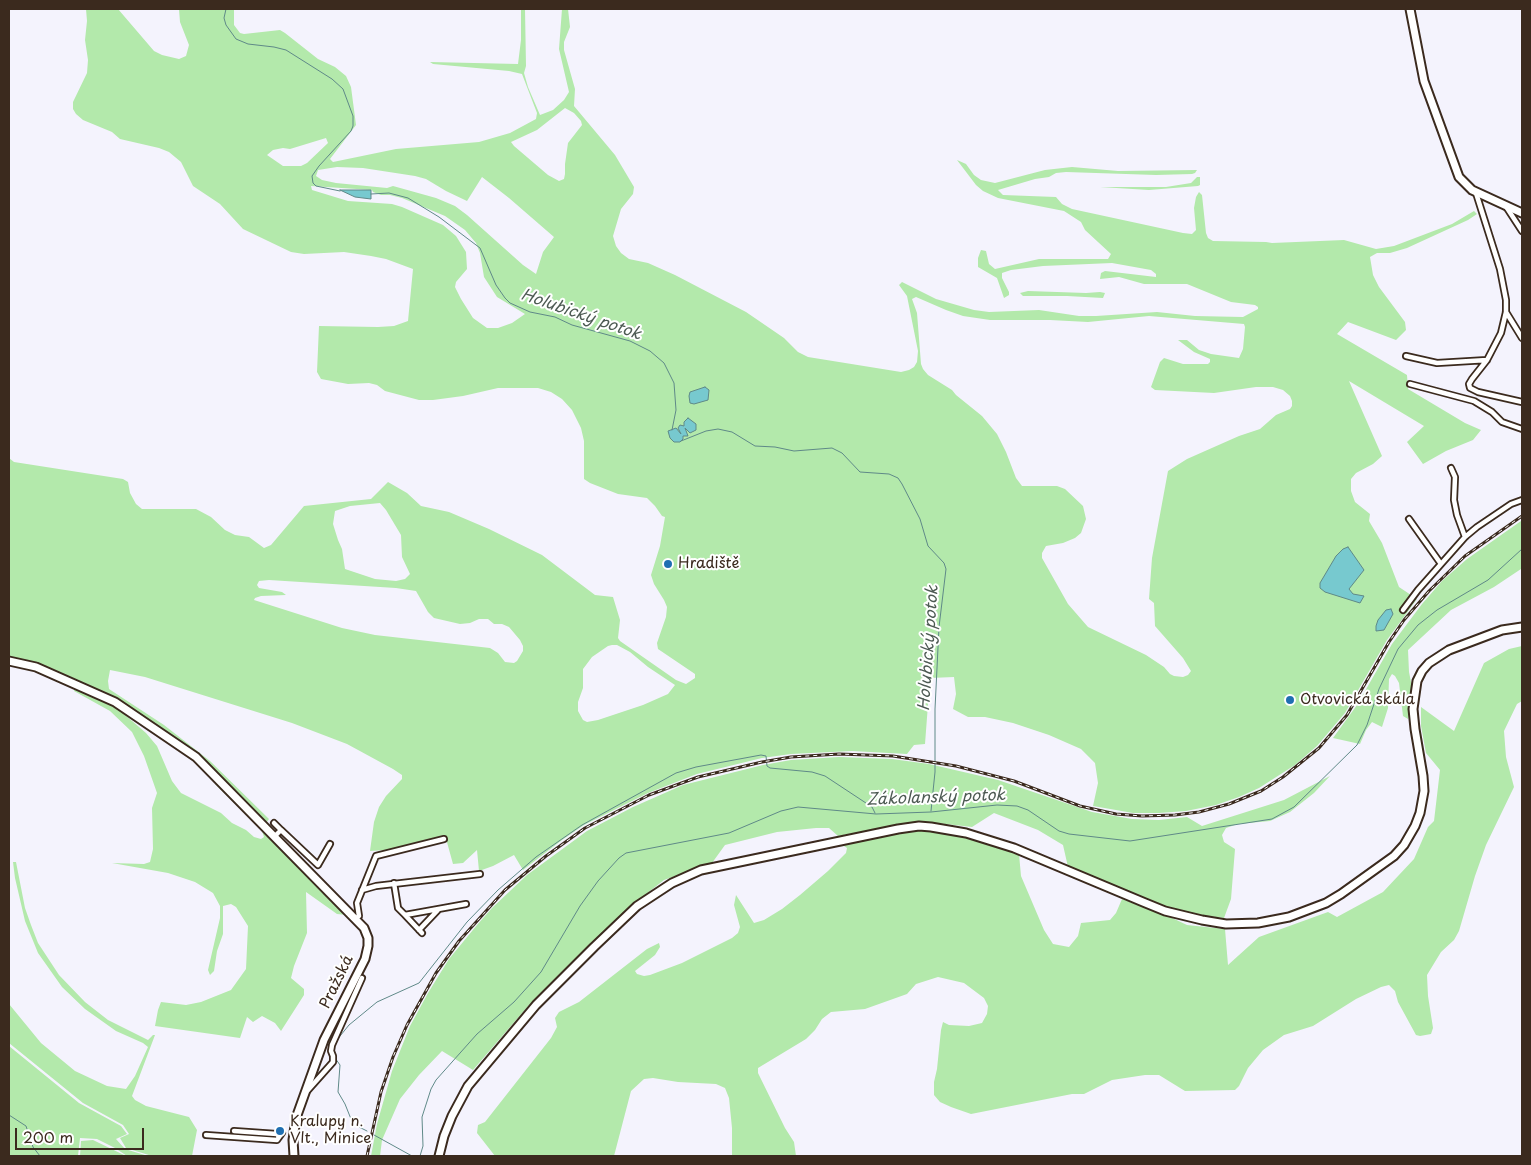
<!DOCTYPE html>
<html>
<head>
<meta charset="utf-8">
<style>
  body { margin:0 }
  #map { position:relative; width:1531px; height:1165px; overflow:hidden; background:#f4f3fd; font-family:"Playpen Sans",sans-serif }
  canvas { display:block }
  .frame { position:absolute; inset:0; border:10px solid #3b2a1e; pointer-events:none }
  .scale { position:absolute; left:15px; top:1128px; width:129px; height:22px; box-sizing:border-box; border:2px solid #3b2a1e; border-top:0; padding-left:6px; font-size:15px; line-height:18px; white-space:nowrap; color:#3b2a1e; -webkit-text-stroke:4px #fff; paint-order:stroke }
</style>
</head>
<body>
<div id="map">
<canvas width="1531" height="1165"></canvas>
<div class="frame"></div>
<div class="scale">200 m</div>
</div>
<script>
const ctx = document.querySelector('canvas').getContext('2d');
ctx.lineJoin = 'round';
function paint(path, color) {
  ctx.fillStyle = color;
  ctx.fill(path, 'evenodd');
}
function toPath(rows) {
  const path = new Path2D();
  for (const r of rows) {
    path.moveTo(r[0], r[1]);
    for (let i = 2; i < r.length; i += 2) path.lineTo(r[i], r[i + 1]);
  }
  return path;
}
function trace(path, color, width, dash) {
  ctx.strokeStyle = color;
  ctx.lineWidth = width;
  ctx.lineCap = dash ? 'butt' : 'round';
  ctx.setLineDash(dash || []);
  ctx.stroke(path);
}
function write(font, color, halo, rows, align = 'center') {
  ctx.font = font + ' "Playpen Sans",sans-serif';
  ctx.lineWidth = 4;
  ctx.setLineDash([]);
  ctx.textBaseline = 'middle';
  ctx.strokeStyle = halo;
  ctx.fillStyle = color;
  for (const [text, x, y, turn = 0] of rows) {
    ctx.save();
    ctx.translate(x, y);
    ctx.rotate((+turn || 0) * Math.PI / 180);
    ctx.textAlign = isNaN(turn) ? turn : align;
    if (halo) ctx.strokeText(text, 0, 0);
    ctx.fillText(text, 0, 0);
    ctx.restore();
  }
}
const green = toPath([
  [86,9,118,9,154,51,162,55,179,59,186,56,189,45,180,22,179,9,234,9,234,25,240,33,244,34,280,30,285,33,318,59,335,67,346,76,351,87,356,125,330,159,333,162,396,149,479,142,510,133,536,119,537,113,522,74,509,71,433,64,430,62,518,64,521,40,521,9,525,9,526,66,524,73,528,87,540,115,553,110,564,100,569,92,559,49,562,9,568,9,570,27,564,42,564,50,575,89,574,106,615,155,634,187,633,194,621,209,613,236,616,246,621,253,629,259,648,263,675,275,746,312,784,338,798,352,808,357,901,372,909,370,914,367,917,362,918,351,907,296,899,285,902,282,936,299,974,310,989,312,1039,310,1079,316,1096,316,1157,312,1195,316,1243,317,1258,309,1258,307,1255,305,1231,302,1187,284,1144,284,1119,277,1100,279,1101,273,1105,271,1156,277,1156,274,1151,270,1112,263,1043,266,1011,270,1002,273,1002,278,1009,292,1009,295,1004,298,997,278,978,267,978,258,981,250,986,251,989,264,995,269,1039,259,1108,259,1111,254,1085,230,1081,222,1064,211,998,198,983,191,976,185,957,160,966,164,974,175,981,180,995,183,1045,170,1072,167,1118,171,1197,170,1195,173,1192,174,1156,175,1066,172,1056,173,1049,177,1035,179,998,190,1003,195,1056,197,1062,204,1072,209,1183,233,1192,234,1196,230,1194,208,1196,197,1199,192,1202,195,1206,233,1208,238,1213,241,1266,242,1272,243,1344,240,1376,249,1394,246,1452,224,1474,211,1477,214,1468,220,1407,248,1390,253,1377,253,1370,257,1373,275,1379,287,1405,322,1406,330,1396,340,1348,322,1337,334,1407,375,1408,389,1465,423,1481,430,1473,440,1446,451,1423,464,1407,442,1424,426,1349,381,1382,456,1373,464,1356,473,1351,479,1351,491,1355,502,1370,514,1369,521,1382,543,1399,587,1417,599,1387,640,1345,713,1317,746,1295,765,1259,788,1239,797,1216,805,1186,811,1159,813,1133,813,1093,806,1098,783,1095,763,1081,749,1049,735,1013,723,985,717,968,717,953,709,956,694,954,677,930,678,925,744,914,745,907,754,852,751,791,754,762,758,697,774,648,793,584,825,562,840,523,870,514,855,493,866,479,871,477,850,463,863,453,864,445,835,386,850,370,851,374,822,379,807,386,796,402,779,402,775,393,769,347,744,292,723,145,677,110,670,108,681,109,689,164,725,210,761,269,819,266,823,205,763,176,739,113,696,36,663,9,656,9,458,14,462,123,479,128,482,130,493,136,504,142,509,196,509,211,517,225,530,235,535,249,537,264,548,271,545,304,506,371,499,388,482,407,493,421,506,449,512,489,529,542,555,595,595,613,597,620,620,618,638,620,641,676,680,686,684,695,678,695,674,658,649,657,643,666,617,667,607,664,600,654,584,651,575,660,546,665,517,662,516,655,506,647,498,618,494,590,483,584,479,584,441,581,428,572,410,562,399,551,392,538,388,498,388,463,396,433,400,419,400,385,391,377,385,369,383,348,384,321,379,317,372,319,326,378,327,394,326,408,321,413,269,386,259,371,256,344,252,304,254,291,252,243,229,220,204,193,186,181,162,169,152,159,148,120,139,112,132,83,120,76,114,73,109,73,102,87,73,88,60,85,40,87,21],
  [565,108,574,113,581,121,582,125,568,143,565,164,565,174,564,179,559,181,548,175,514,146,511,142,537,130],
  [326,138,328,143,307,163,301,166,283,166,267,155,273,150,283,148,290,149],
  [337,167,363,168,415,176,426,179,446,191,467,201,482,177,509,198,554,237,543,252,536,274,523,265,467,215,455,206,436,198,393,186,387,188,336,183,322,180,316,176,318,170],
  [311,186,372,190,373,192,381,195,390,195,402,198,445,216,465,230,476,243,480,253,484,277,497,297,525,314,512,323,498,328,487,328,473,318,461,299,455,287,456,282,467,269,466,252,456,236,443,225,402,207,392,204,348,201,312,190],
  [916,297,946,310,963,316,990,320,1050,320,1088,322,1149,316,1244,324,1245,327,1243,349,1239,358,1211,354,1199,350,1187,340,1178,340,1194,352,1210,359,1210,362,1208,364,1183,364,1164,358,1160,362,1151,387,1155,390,1214,393,1256,387,1273,387,1283,390,1290,396,1292,401,1292,406,1290,409,1276,415,1260,429,1239,436,1187,459,1168,471,1152,558,1149,599,1154,603,1155,626,1183,658,1191,671,1188,675,1183,677,1174,676,1170,674,1164,667,1146,655,1088,627,1068,604,1042,558,1042,553,1046,546,1063,543,1075,538,1081,533,1086,519,1083,506,1065,489,1057,486,1022,486,1016,478,1006,452,997,434,982,416,956,395,952,390,928,375,923,369,921,364,917,313,912,299],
  [380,503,386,510,401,535,402,557,410,574,405,579,396,581,375,579,345,569,342,549,338,540,333,524,335,511,350,506],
  [269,580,396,588,416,591,428,612,434,618,460,624,470,623,479,619,488,619,494,624,502,624,509,627,520,640,523,646,523,651,517,661,514,663,505,662,498,653,490,648,375,635,342,628,254,600,255,598,261,596,286,595,282,592,259,588,257,585,259,581],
  [612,645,617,645,630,652,648,667,675,685,668,694,643,705,598,720,587,722,583,720,578,711,578,702,583,688,583,669,592,657,608,646],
  [1197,177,1200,177,1200,185,1198,186,1149,190,1100,187,1166,187,1191,183],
  [1028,291,1086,293,1100,292,1105,293,1103,298,1067,296,1023,296,1020,293],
  [1521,521,1522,523,1521,569,1494,587,1451,610,1408,650,1409,672,1412,687,1408,719,1403,716,1399,683,1395,676,1392,674,1389,679,1388,708,1382,727,1372,722,1366,730,1360,744,1333,738,1357,705,1392,644,1422,604,1442,581,1467,559],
  [1522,646,1522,701,1517,704,1504,731,1506,757,1514,787,1486,845,1475,876,1459,931,1454,940,1441,952,1427,975,1428,996,1433,1028,1431,1034,1420,1036,1416,1035,1398,1002,1395,991,1389,985,1381,987,1356,999,1313,1026,1284,1035,1263,1050,1248,1068,1239,1086,1235,1090,1185,1091,1159,1075,1145,1075,1112,1080,1084,1094,1072,1094,971,1114,951,1107,940,1102,934,1095,934,1082,937,1069,941,1030,943,1022,949,1025,969,1026,982,1023,987,1014,988,1006,984,998,964,983,938,977,916,984,907,994,865,1009,831,1012,822,1019,815,1030,806,1039,758,1068,758,1073,785,1128,794,1142,796,1156,732,1156,732,1128,729,1098,725,1088,716,1084,678,1082,653,1078,644,1079,631,1091,614,1156,495,1156,477,1133,478,1125,485,1122,551,1038,557,1027,555,1018,559,1012,579,1002,647,949,659,943,660,947,655,955,635,971,637,974,644,976,650,975,682,963,732,938,738,933,740,927,734,905,736,895,754,923,764,920,782,909,800,895,828,871,846,853,847,848,844,846,835,847,897,833,921,829,959,834,1019,854,1021,876,1044,930,1053,944,1069,947,1078,936,1081,923,1110,920,1116,913,1122,899,1170,917,1187,925,1225,929,1228,965,1259,937,1328,912,1337,917,1383,892,1414,859,1428,827,1434,821,1440,770,1426,753,1421,726,1421,707,1454,731,1484,663,1509,649],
  [75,685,117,708,146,733,157,746,172,781,181,793,221,813,232,823,246,830,254,837,261,839,264,837,262,831,215,784,216,780,347,915,337,914,306,892,307,933,294,966,291,978,304,989,304,995,281,1031,275,1023,262,1016,253,1022,247,1017,240,1038,155,1026,158,1010,161,1002,186,1005,201,1002,231,990,246,969,248,926,236,907,231,904,223,906,223,934,217,951,214,971,210,975,208,970,220,918,220,906,213,893,195,882,168,873,112,863,144,864,150,862,153,849,152,808,157,793,144,756,132,732,110,711,74,691],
  [839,757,892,759,929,764,998,780,1092,812,1132,819,1159,820,1187,817,1202,826,1284,800,1330,776,1314,793,1290,812,1270,821,1238,824,1226,828,1222,835,1224,842,1235,849,1231,899,1224,918,1183,913,1068,867,1063,845,1038,830,994,813,972,827,928,822,890,826,838,836,829,828,816,828,777,832,725,845,712,863,664,880,627,909,529,1005,473,1070,442,1051,419,1075,400,1099,382,1140,380,1156,371,1156,377,1124,392,1071,410,1026,428,993,449,959,477,925,492,908,527,875,587,831,633,807,683,785,763,765,791,760],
  [13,862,16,862,25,908,31,925,38,943,59,975,85,1002,108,1020,148,1040,153,1035,155,1035,132,1096,135,1100,146,1106,189,1117,197,1130,192,1156,152,1156,126,1148,120,1138,129,1134,123,1125,83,1103,9,1043,9,1004,41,1043,75,1071,107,1086,126,1089,135,1076,148,1047,143,1043,116,1031,85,1009,62,987,38,953,25,921,15,878],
  [9,1046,79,1103,121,1126,127,1134,116,1139,125,1149,148,1156,127,1156,115,1148,97,1139,80,1138,78,1156,9,1156],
  [93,1140,124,1155,125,1156,80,1156,81,1141]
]);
const water = toPath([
  [340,190,371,190,371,199,355,197,340,190],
  [705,387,709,390,708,400,694,404,690,403,689,396,690,392,705,387],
  [688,418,696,424,696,430,690,433,685,428,688,436,683,436,683,439,680,442,674,442,670,438,668,431,676,428,681,434,678,428,680,425,684,426,684,422,688,418],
  [1348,547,1364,570,1349,589,1353,594,1364,596,1360,603,1325,592,1320,588,1320,583,1336,556,1343,549,1348,547],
  [1391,609,1393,614,1384,630,1376,631,1376,626,1378,620,1386,610,1391,609]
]);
const stream = toPath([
  [226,9,224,18,226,25,236,39,248,44,274,47,286,50,332,79,343,89,353,116,353,126,351,131,319,166,312,176,313,183,316,186,340,191],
  [371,194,389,193,408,198,439,217,480,248,496,285,505,298,510,303,530,312,555,317,572,325,630,341,650,351,664,363,674,383,676,410,672,430],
  [681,441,706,431,718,429,732,432,755,446,775,447,794,451,832,448,842,453,860,472,889,474,898,478,902,484,920,519,928,546,944,563,946,569,939,627,935,709,935,772,931,811],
  [336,1041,349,1025,377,1002,419,983,467,922,498,890,536,857,582,825,676,773,696,767,761,755,766,756,767,766,770,768,812,772,825,776,872,807,875,813],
  [335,1058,340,1065,338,1092,345,1104,351,1119,359,1127,367,1131],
  [9,1115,26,1126,33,1147,40,1156],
  [374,1135,412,1156],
  [420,1156,423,1146,422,1117,431,1089,436,1080,477,1034,514,1002,541,972,580,906,598,881,619,858,626,853,729,833,781,811,798,807,876,814,931,812,997,805,1017,806,1028,810,1059,831,1069,834,1130,841,1272,819,1294,807,1357,745,1367,725,1379,689,1398,649,1418,625,1437,610,1488,580,1522,549]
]);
const street = toPath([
  [1476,193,1500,269,1506,300,1506,312,1501,333,1487,360,1472,379,1469,384,1470,388,1478,392,1522,402],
  [1507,208,1522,231],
  [1506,312,1522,338],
  [1406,356,1437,363,1487,360],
  [1410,384,1474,401,1492,412,1502,422,1522,429],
  [1451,468,1455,477,1454,500,1457,515,1465,537],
  [1409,519,1441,564],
  [1403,610,1418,590,1465,537,1477,527,1511,504,1522,500],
  [274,823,281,830],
  [275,836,281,830,318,865,330,844],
  [394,883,398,908,405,915,466,904],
  [362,890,376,886,480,874],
  [405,915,422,933],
  [356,918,359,916,357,903,376,856,444,839],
  [419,930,438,910],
  [308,1090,333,1062,333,1056,331,1051,332,1045,362,978],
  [234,1131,277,1134,279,1137],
  [206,1135,277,1140,282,1133]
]);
const secondary = toPath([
  [1410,9,1424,81,1459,177,1472,190,1522,213],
  [9,661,36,667,115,702,196,757,364,928,368,938,368,946,365,959,324,1040,296,1118,293,1140,294,1156],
  [439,1156,444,1136,452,1116,468,1086,536,1005,594,947,637,906,672,883,701,870,898,829,919,826,931,827,966,833,1014,848,1143,902,1165,911,1202,920,1226,924,1258,923,1289,917,1326,903,1341,894,1394,856,1404,845,1415,826,1420,813,1424,791,1423,776,1415,729,1413,709,1417,681,1422,671,1429,663,1449,650,1502,630,1522,627]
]);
const rail = toPath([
  [367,1156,381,1092,393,1057,407,1025,436,973,459,941,505,890,546,856,585,828,649,795,698,777,762,762,791,757,839,754,893,756,956,766,1014,781,1080,806,1116,814,1142,816,1175,815,1199,812,1229,804,1261,791,1283,777,1319,748,1347,715,1389,642,1404,620,1429,591,1465,556,1522,516]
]);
const markers = [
  [668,564,5,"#1f6fb2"],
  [1290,700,5,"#1f6fb2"],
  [280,1131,5,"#1f6fb2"]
];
const poiNames = [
  ["Hradiště",678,564],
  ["Otvovická skála",1300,700],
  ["Kralupy n.",290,1122],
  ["Vlt., Minice",290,1139]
];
const streetNames = [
  ["Pražská",337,982,-64]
];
const waterNames = [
  ["Holubický potok",581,315,19],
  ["Holubický potok",929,648,-86],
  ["Zákolanský potok",936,798,-2]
];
paint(green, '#b3e9ab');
paint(water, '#77c9cf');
trace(water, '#5f8988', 1);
trace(stream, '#5f8988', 1);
trace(street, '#3b2a1e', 8);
trace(secondary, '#3b2a1e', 11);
trace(street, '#fff', 4.5);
trace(secondary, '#fff', 7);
trace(rail, '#3b2a1e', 3);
trace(rail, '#fff', 1, [4]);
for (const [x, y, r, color] of markers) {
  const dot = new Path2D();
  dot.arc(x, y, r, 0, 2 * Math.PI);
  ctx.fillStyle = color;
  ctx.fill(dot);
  trace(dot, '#fff', 2);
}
write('15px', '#3b2a1e', '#fff', poiNames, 'left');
write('15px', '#3b2a1e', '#fff', streetNames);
write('italic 16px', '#4d5a53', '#fff', waterNames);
</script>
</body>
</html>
